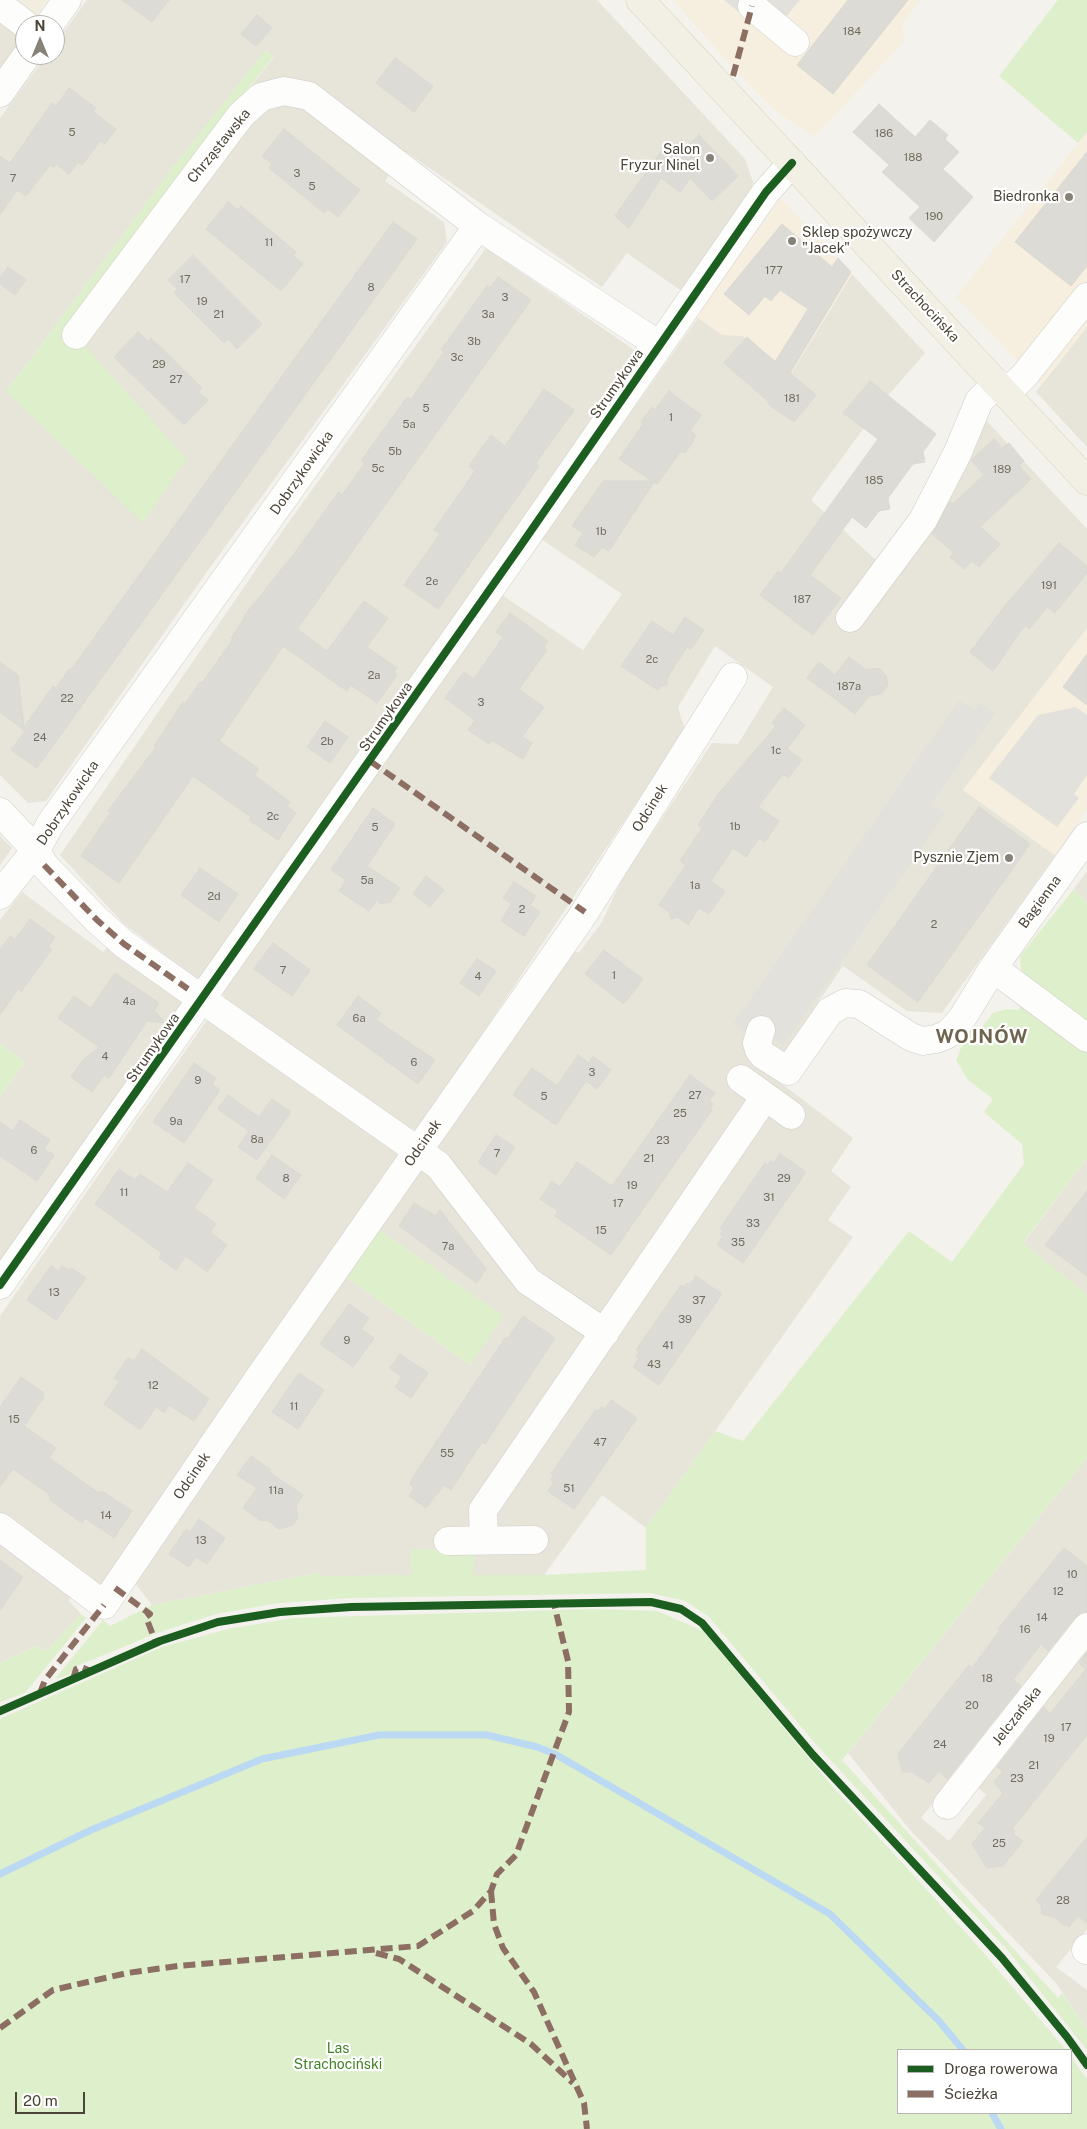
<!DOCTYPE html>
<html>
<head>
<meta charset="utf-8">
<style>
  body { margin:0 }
  #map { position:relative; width:1087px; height:2129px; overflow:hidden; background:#f3f2ed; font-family:"Public Sans",sans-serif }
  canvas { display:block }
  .legend { position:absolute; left:897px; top:2049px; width:175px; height:65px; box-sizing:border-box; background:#fff; border:1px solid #b7b5af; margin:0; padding:6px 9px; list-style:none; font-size:15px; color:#4b4537 }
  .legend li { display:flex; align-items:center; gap:10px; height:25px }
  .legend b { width:25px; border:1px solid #b7b5af }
  .north { position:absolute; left:15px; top:15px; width:50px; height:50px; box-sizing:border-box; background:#fff; border:1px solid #b7b5af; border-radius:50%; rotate:0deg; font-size:14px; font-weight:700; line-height:20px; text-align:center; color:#4b4537 }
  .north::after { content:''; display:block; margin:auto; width:18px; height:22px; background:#868277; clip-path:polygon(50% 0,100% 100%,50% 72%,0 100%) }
  .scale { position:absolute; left:15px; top:2092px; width:70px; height:22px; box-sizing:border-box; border:2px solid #4b4537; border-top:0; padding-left:6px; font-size:15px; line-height:18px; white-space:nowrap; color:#4b4537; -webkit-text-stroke:4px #fff; paint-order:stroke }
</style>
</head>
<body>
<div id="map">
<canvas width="1087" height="2129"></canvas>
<ul class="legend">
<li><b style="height:6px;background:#1b5e20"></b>Droga rowerowa</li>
<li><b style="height:6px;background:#8d6e63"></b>Ścieżka</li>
</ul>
<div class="north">N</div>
<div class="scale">20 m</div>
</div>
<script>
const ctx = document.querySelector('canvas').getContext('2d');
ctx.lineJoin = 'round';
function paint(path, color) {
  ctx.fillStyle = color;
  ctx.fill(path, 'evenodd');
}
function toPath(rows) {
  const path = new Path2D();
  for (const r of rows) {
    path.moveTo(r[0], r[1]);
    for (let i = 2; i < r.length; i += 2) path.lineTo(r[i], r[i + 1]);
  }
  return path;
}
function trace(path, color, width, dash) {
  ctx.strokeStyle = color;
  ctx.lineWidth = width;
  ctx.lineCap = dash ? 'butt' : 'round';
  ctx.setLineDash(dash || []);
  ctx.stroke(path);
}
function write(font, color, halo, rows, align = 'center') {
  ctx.font = font + ' "Public Sans",sans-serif';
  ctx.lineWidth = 4.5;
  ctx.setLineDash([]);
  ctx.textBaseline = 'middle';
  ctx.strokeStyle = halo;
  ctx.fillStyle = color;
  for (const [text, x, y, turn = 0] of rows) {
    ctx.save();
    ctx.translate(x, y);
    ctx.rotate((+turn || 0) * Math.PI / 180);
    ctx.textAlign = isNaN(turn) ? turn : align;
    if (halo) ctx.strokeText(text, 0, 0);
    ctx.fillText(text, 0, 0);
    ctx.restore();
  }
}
const residential = toPath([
  [87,0,597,0,745,159,753,182,751,194,683,292,627,253,602,287,406,152,385,181,444,222,447,242,206,573,46,801,28,803,0,775,0,118,47,55,55,55,55,44],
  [266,50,274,57,160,202,76,335,6,392,170,171],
  [0,21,23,38,0,69],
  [486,248,640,354,205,977,195,978,123,923,60,855,286,526],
  [852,274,925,353,886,398,811,500,879,563,983,417,1087,529,1087,629,963,790,1055,855,942,1013,907,1011,843,966,769,1074,853,1138,831,1171,851,1187,828,1220,853,1237,646,1528,602,1495,544,1575,323,1576,317,1573,152,1605,134,1582,346,1277,470,1365,503,1316,379,1230,421,1169,428,1172,536,1270,438,1147,572,950,579,953,602,922,622,879,712,743,738,744,773,687,715,646,678,707,685,730,418,1130,409,1129,224,999,222,991,502,595,583,650,622,594,541,539,698,318,722,334,743,336,792,372],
  [1087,327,1087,447,1036,392],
  [0,836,12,848,0,865],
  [1087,871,1087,902,1074,889],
  [22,892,103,952,108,946,181,998,181,1008,0,1267,0,1097,25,1062,0,1044,0,920],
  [207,1020,397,1149,400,1158,276,1329,100,1588,0,1516,0,1316],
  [1087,1158,1087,1294,1023,1244],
  [1087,1458,1087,1612,921,1818,949,1841,986,1795,974,1784,1087,1643,1087,1929,1056,1967,1087,1990,1087,2028,1055,1982,911,1831,848,1753],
  [0,1539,71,1593,69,1601,81,1614,46,1651,36,1646,0,1663]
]);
const commercial = toPath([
  [673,0,921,0,903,23,904,42,814,137,774,110,745,81],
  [1087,132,1087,327,1041,385,956,297],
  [780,198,852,274,792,372,743,336,722,335,698,318,712,293],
  [1087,628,1087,810,1055,855,963,790]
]);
const education = toPath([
  [10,0,48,0,35,18]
]);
const green = toPath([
  [1058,0,1087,0,1087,132,1078,143,999,76],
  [265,50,274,56,160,202,67,326,187,459,143,523,6,392,170,171],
  [1074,889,1087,902,1087,1027,1026,978,1021,969,1020,956],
  [1022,1002,1087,1050,1087,1158,1023,1243,1087,1294,1087,1458,842,1760,1058,1998,1062,1993,1087,2028,1087,2050,1009,1952,820,1749,708,1616,685,1601,651,1593,351,1598,279,1603,216,1614,157,1633,77,1666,68,1675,55,1679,103,1620,110,1626,152,1605,317,1573,323,1576,411,1575,411,1549,474,1550,473,1575,544,1575,646,1570,646,1528,715,1431,743,1441,909,1231,952,1262,1024,1164,1022,1144,984,1112,993,1099,968,1080,956,1060,969,1029,977,1033,993,1013,1006,1009,1019,1010],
  [0,1044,25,1062,0,1097],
  [379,1230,504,1316,470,1365,346,1277],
  [594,1609,657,1611,703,1631,832,1786,976,1944,1066,2050,898,2050,898,2113,1071,2113,1071,2057,1087,2079,1087,2129,0,2129,0,1719,162,1647,228,1629,293,1618],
  [81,1614,86,1618,25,1693,0,1702,0,1663,36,1646,46,1651]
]);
const parking = toPath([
  [724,0,800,0,783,20,756,26],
  [959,700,975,710,980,703,995,713,931,804,945,814,783,1045,768,1035,747,1034,733,1024],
  [1076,707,1087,715,1087,775,1074,794,1079,798,1057,827,989,778,1038,715]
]);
const stream = toPath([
  [0,1874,91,1830,262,1759,379,1735,487,1735,537,1747,555,1754,830,1914,939,2021,963,2050],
  [992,2113,1001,2129]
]);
const building = toPath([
  [122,0,169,0,152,22,122,0],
  [848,0,908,0,833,94,797,65,848,0],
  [257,15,272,28,256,46,241,34,257,15],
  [395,58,433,86,414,112,376,83,395,58],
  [69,88,96,108,93,112,116,129,105,144,100,141,82,165,78,162,69,174,56,164,54,167,50,165,26,196,17,190,0,215,0,156,10,163,52,103,56,106,69,88],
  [879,104,915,137,930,120,948,135,945,139,959,152,943,169,973,197,934,242,909,218,920,207,882,172,889,165,853,132,879,104],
  [284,129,360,190,338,217,328,209,324,213,269,168,272,164,262,156,284,129],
  [699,135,738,176,712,201,690,178,680,192,661,178,629,228,615,216,664,147,668,152,681,140,686,147,699,135],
  [1087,152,1087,266,1071,286,1015,242,1087,152],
  [228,202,238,210,241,206,296,252,293,256,303,264,281,291,206,229,228,202],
  [393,222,417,239,37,768,11,750,25,731,0,712,0,662,18,675,24,727,53,686,56,688,69,669,71,670,393,222],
  [782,224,832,267,838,258,851,272,790,373,816,395,794,422,768,404,769,402,724,363,747,337,775,362,808,309,780,290,771,301,765,296,749,315,724,294,782,224],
  [193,255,262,324,237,349,228,339,224,343,174,293,177,289,168,280,193,255],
  [8,267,26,280,15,295,0,284,0,278,8,267],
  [498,277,531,300,297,629,327,651,364,601,388,618,367,647,397,668,394,672,397,675,377,703,351,685,347,691,283,646,219,741,259,769,254,775,290,802,287,806,296,813,278,840,249,820,251,817,193,776,119,883,81,856,110,813,108,811,156,747,154,746,183,702,185,704,200,682,202,683,233,639,231,638,245,617,244,616,293,555,339,492,342,495,365,463,361,461,369,450,407,397,411,399,419,388,444,352,441,350,487,286,490,288,498,277],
  [138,332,148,341,151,338,202,388,198,392,208,400,184,425,114,357,138,332],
  [870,381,936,434,923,452,925,462,913,464,888,498,890,509,879,511,866,528,852,517,810,575,841,598,813,635,760,595,778,571,781,573,878,439,843,413,870,381],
  [544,389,574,410,536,463,539,466,438,609,404,585,440,534,434,530,475,471,469,466,480,450,491,435,505,446,544,389],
  [669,391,701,415,690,431,696,435,693,440,694,441,685,453,681,451,657,484,654,482,609,551,602,547,594,557,575,545,583,533,572,526,603,481,652,481,619,459,643,424,641,422,652,407,655,410,669,391],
  [994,439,1002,448,1009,443,1024,461,1019,466,1031,479,980,527,1000,544,979,567,972,561,964,569,950,557,954,553,932,534,950,501,953,504,984,475,971,460,994,439],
  [1059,543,1087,566,1087,573,1055,613,1047,607,1029,629,1025,625,993,671,970,652,1004,607,1059,543],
  [510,613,548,641,544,647,547,650,519,689,544,707,522,737,532,743,523,759,491,740,489,744,468,730,475,720,445,698,464,672,474,679,503,637,496,632,510,613],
  [685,617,704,630,691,649,687,647,667,678,667,685,661,686,658,690,621,666,652,621,673,635,685,617],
  [1087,654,1087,705,1063,687,1087,654],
  [849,657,866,670,878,668,886,675,888,685,881,694,869,696,855,714,807,678,819,662,835,675,849,657],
  [784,708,805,725,787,749,802,760,788,778,783,774,758,807,779,821,765,842,759,838,746,857,733,848,711,881,725,891,709,914,699,908,688,925,678,917,671,919,669,912,659,905,686,865,680,861,702,828,698,825,719,793,776,726,772,723,784,708],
  [325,721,348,737,330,763,307,747,325,721],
  [979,807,1030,844,918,1002,867,965,979,807],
  [373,808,395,824,367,866,400,888,390,902,380,904,377,900,369,911,339,891,346,880,331,870,373,808],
  [200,868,238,894,219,922,181,895,200,868],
  [426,876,444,890,430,907,413,894,426,876],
  [514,882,536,896,530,905,540,912,524,936,501,921,511,904,503,898,514,882],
  [30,919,55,937,48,947,52,949,21,992,18,989,0,1015,0,950,10,936,15,939,30,919],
  [273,943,310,970,292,996,254,969,273,943],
  [604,950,643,979,624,1004,585,974,604,950],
  [477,959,496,971,479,996,460,983,477,959],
  [115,973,159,1003,154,1010,165,1023,147,1021,109,1078,104,1075,92,1092,71,1077,83,1060,99,1047,58,1018,74,996,91,1008,115,973],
  [358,996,381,1013,376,1020,435,1060,418,1084,337,1025,358,996],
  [578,1055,589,1063,593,1056,611,1070,597,1089,586,1081,556,1125,513,1095,532,1068,557,1086,578,1055],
  [194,1063,216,1078,212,1084,220,1090,184,1143,153,1122,194,1063],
  [690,1075,715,1093,709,1101,713,1104,710,1108,712,1110,611,1255,555,1216,558,1211,540,1199,552,1181,560,1187,577,1162,612,1186,690,1075],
  [228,1095,259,1117,272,1099,291,1112,257,1160,238,1147,249,1131,218,1109,228,1095],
  [20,1120,50,1140,44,1149,54,1155,37,1181,0,1156,0,1122,13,1131,20,1120],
  [496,1135,515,1147,496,1175,478,1162,496,1135],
  [780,1154,806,1172,743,1263,717,1245,723,1236,720,1234,723,1230,720,1228,765,1163,768,1165,771,1161,774,1163,780,1154],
  [272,1155,301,1175,284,1199,256,1178,272,1155],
  [188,1163,213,1180,194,1208,216,1224,210,1232,227,1245,207,1272,186,1256,176,1270,159,1258,162,1253,95,1204,119,1169,135,1180,140,1174,167,1192,188,1163],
  [1087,1191,1087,1276,1045,1245,1087,1191],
  [414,1203,436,1216,440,1210,486,1269,477,1283,399,1226,414,1203],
  [51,1266,58,1271,62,1266,69,1270,71,1268,86,1278,56,1320,27,1300,51,1266],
  [696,1276,722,1294,659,1385,633,1367,639,1358,636,1356,639,1352,636,1350,681,1285,684,1287,687,1283,690,1285,696,1276],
  [349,1304,369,1318,361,1329,374,1338,353,1367,320,1344,349,1304],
  [523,1316,555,1338,485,1444,482,1442,451,1490,444,1485,426,1508,409,1496,414,1488,410,1484,413,1477,505,1338,507,1339,523,1316],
  [142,1349,209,1399,194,1421,169,1405,164,1413,156,1407,140,1430,104,1404,119,1382,114,1378,128,1358,134,1361,142,1349],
  [400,1354,428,1373,411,1398,395,1387,402,1377,390,1368,400,1354],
  [299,1373,324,1390,298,1429,272,1412,299,1373],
  [21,1377,44,1393,42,1396,44,1397,24,1426,56,1448,49,1458,99,1493,102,1491,132,1511,114,1538,85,1518,82,1523,50,1500,49,1494,13,1469,0,1487,0,1407,21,1377],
  [611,1400,637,1418,574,1509,548,1491,554,1483,551,1480,553,1476,551,1474,596,1409,598,1411,601,1407,605,1409,611,1400],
  [251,1456,271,1470,269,1472,303,1495,296,1506,298,1518,293,1525,279,1529,267,1520,261,1521,243,1508,257,1488,237,1475,251,1456],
  [199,1519,225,1538,207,1564,196,1557,189,1567,169,1554,186,1529,190,1532,199,1519],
  [1064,1548,1087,1566,1087,1612,1075,1617,1048,1651,1041,1644,1013,1680,1021,1686,947,1779,939,1771,929,1783,912,1772,902,1772,898,1754,969,1665,972,1668,1000,1630,998,1629,1064,1548],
  [0,1560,23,1577,0,1610,0,1560],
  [1087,1652,1087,1735,1012,1829,1015,1831,1013,1834,1023,1841,1003,1866,987,1868,972,1844,985,1828,978,1823,1003,1793,994,1782,1003,1771,997,1767,1044,1707,1050,1714,1086,1669,1079,1663,1087,1652],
  [1087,1837,1087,1923,1078,1916,1069,1927,1067,1925,1065,1926,1056,1918,1042,1914,1041,1905,1036,1900,1087,1837]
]);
const minor = toPath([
  [0,5,26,25],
  [752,6,795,42],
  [49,25,67,0],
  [0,93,27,55],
  [76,335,241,115,261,97,284,91,309,96,478,226,659,345],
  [1006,393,1024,376,1087,297],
  [850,618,923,520,958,452,979,401,997,383],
  [0,812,36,850,44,865,97,920,124,944,203,1000,438,1165,528,1281,605,1333],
  [0,895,36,850,51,823,478,226],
  [993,968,1087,1038],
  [761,1030,757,1043,759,1050,763,1055,788,1071,830,1011,845,1003,859,1004,911,1037,923,1041,936,1039,948,1034,961,1020,993,968,1087,836],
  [741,1079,791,1115],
  [0,1285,519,548,766,192,792,163],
  [0,1527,104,1605,261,1375,581,918,733,677],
  [484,1540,483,1510,765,1097],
  [448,1541,534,1540],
  [947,1805,1087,1627],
  [1086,1950,1087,1948]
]);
const major = toPath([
  [640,0,1087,481]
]);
const quiet = toPath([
  [733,76,752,6],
  [370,761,585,912],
  [44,865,97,920,124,944,188,989],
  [115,1588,150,1614,146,1617,156,1643],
  [73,1679,76,1669,81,1667,91,1671],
  [40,1693,45,1680,104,1605],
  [491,1891,494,1924,503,1948,534,1992,584,2103,587,2129],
  [376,1953,399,1959,531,2044,573,2083],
  [0,2028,53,1990,127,1973,178,1966,418,1946,473,1911,491,1891,497,1874,516,1855,569,1712,568,1661,554,1604]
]);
const cycleway = toPath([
  [0,1285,519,548,766,192,792,163],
  [0,1711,160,1641,218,1622,280,1612,351,1607,651,1602,681,1609,702,1623,813,1755,1002,1958,1067,2037,1087,2065]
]);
const markers = [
  [710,158,5,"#868277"],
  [1069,197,5,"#868277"],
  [792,241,5,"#868277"],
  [1009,858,5,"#868277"]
];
const numberNames = [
  ["184",852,32],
  ["5",72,133],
  ["186",884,134],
  ["188",913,158],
  ["3",297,174],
  ["7",13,179],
  ["5",312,187],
  ["190",934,217],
  ["11",269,243],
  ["177",774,271],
  ["17",185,280],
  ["8",371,288],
  ["3",505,298],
  ["19",202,302],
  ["21",219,315],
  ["3a",488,315],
  ["3b",474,342],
  ["3c",457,358],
  ["29",159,365],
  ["27",176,380],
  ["181",792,399],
  ["5",426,409],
  ["1",671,418],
  ["5a",409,425],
  ["5b",395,452],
  ["5c",378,469],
  ["189",1002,470],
  ["185",874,481],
  ["1b",601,532],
  ["2e",432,582],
  ["191",1049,586],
  ["187",802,600],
  ["2c",652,660],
  ["2a",374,676],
  ["187a",849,687],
  ["22",67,699],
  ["3",481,703],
  ["24",40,738],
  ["2b",327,742],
  ["1c",776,751],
  ["2c",273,817],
  ["1b",735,827],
  ["5",375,828],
  ["5a",367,881],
  ["1a",695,886],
  ["2d",214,897],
  ["2",522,910],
  ["2",934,925],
  ["7",283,971],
  ["1",614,976],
  ["4",478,977],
  ["4a",129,1002],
  ["6a",359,1019],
  ["4",105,1057],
  ["6",414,1063],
  ["3",592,1073],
  ["9",198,1081],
  ["27",695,1096],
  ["5",544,1097],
  ["25",680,1114],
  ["9a",176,1122],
  ["8a",257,1140],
  ["23",663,1141],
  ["6",34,1151],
  ["7",497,1154],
  ["21",649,1159],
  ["8",286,1179],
  ["29",784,1179],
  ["19",632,1186],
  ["11",124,1193],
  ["31",769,1198],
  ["17",618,1204],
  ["33",753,1224],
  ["15",601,1231],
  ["35",738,1243],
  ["7a",448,1247],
  ["13",54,1293],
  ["37",699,1301],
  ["39",685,1320],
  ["9",347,1341],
  ["41",668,1346],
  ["43",654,1365],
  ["12",153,1386],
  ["11",294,1407],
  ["15",14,1420],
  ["47",600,1443],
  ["55",447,1454],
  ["51",569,1489],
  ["11a",276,1491],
  ["14",106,1516],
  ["13",201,1541],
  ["10",1072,1575],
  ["12",1058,1592],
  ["14",1042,1618],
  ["16",1025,1630],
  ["18",987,1679],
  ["20",972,1706],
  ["17",1066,1728],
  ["19",1049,1739],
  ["24",940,1745],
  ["21",1034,1766],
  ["23",1017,1779],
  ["25",999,1844],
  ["28",1063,1901]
];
const streetNames = [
  ["Chrząstawska",219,146,-51],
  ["Strachocińska",925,306,47],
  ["Strumykowa",617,384,-55],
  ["Dobrzykowicka",302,473,-55],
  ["Strumykowa",386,717,-55],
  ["Dobrzykowicka",68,803,-56],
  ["Odcinek",650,808,-58],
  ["Bagienna",1040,902,-54],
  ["Strumykowa",153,1048,-55],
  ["Odcinek",423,1143,-55],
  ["Odcinek",192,1476,-56],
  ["Jelczańska",1017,1716,-52]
];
const poiNames = [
  ["Salon",700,150],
  ["Fryzur Ninel",700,166],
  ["Biedronka",1059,197],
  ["Sklep spożywczy",802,233,"left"],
  ["\"Jacek\"",802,249,"left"],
  ["Pysznie Zjem",999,858]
];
const parkNames = [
  ["Las",338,2049],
  ["Strachociński",338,2065]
];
const districtNames = [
  ["WOJNÓW",982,1037]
];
paint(residential, '#e7e4da');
paint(commercial, '#f6efe0');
paint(education, '#f1eedf');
paint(green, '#deefcc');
paint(parking, '#e3e1dc');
trace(stream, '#bbd9f3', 7);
paint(building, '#dddbd5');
trace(building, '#dcd9d2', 1);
trace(minor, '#cfcdc7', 29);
trace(major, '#d7d0b9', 29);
trace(minor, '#fdfdfc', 28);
trace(major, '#f2efe5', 28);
trace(quiet, '#8d6e63', 6, [12, 6]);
trace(cycleway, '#1b5e20', 8);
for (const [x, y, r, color] of markers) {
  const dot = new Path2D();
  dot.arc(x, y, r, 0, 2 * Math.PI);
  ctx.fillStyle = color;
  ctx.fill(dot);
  trace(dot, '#fff', 2);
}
write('11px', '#706b5f', null, numberNames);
write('14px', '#4b4537', '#fff', streetNames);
write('14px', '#4b4537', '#fff', poiNames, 'right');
write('14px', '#418225', '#fff', parkNames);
ctx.letterSpacing = '1px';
write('bold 19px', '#6f644e', '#fff', districtNames);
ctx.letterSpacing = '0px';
</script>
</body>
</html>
